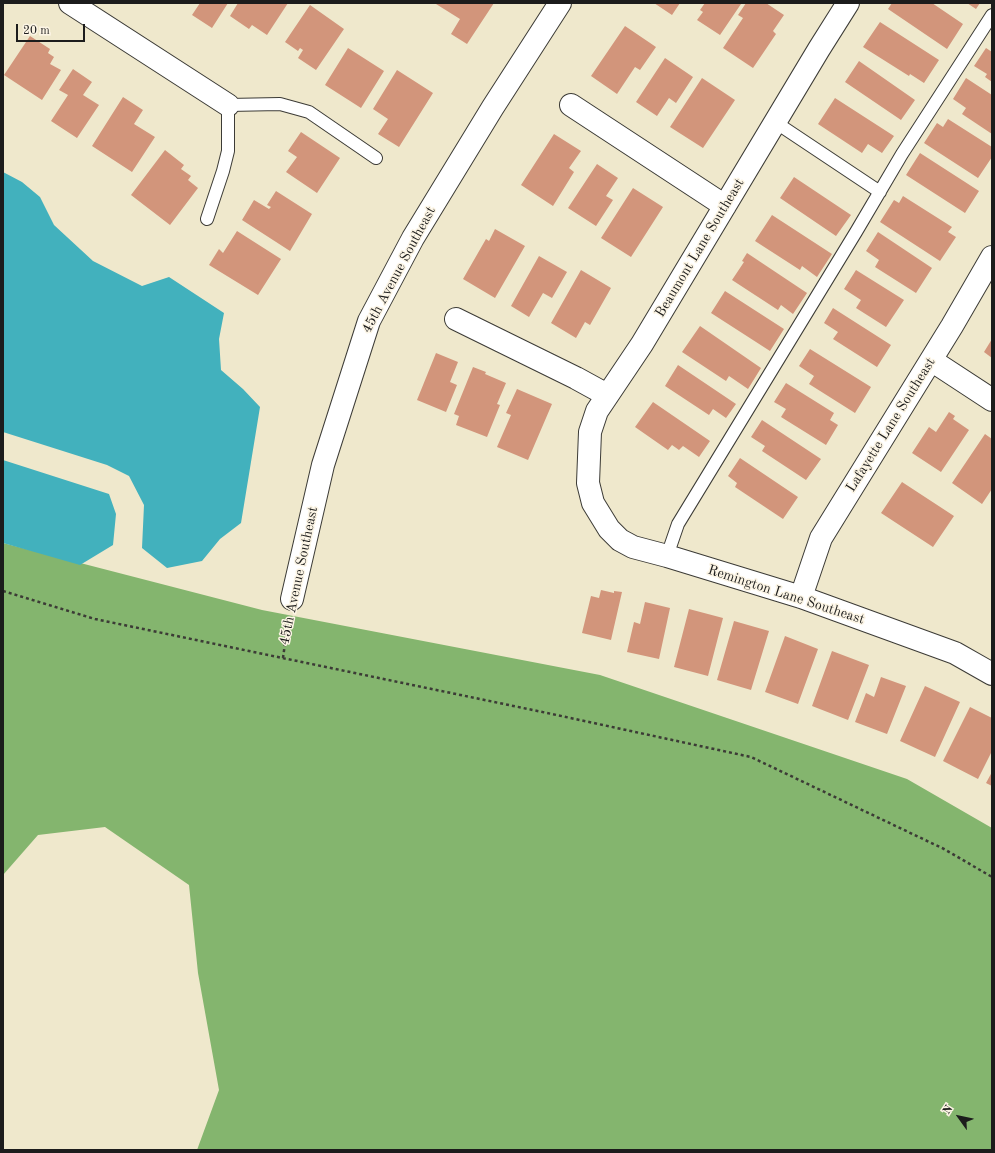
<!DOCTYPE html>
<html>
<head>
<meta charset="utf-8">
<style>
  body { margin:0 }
  #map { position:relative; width:995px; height:1153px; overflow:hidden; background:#efe8cc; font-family:"Old Standard TT",serif }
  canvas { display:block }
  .frame { position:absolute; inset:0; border:4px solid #1c1c1c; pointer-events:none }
  .north { position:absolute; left:939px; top:1097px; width:40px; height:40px; -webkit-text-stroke:3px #fcf5e5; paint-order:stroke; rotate:303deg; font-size:11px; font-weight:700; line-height:16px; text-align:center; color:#1c1c1c }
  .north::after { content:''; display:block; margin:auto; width:14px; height:18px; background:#1c1c1c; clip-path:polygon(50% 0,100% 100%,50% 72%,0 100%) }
  .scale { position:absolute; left:16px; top:24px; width:69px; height:18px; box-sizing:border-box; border:2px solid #1c1c1c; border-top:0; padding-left:5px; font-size:12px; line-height:14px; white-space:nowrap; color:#1c1c1c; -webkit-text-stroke:3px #fcf5e5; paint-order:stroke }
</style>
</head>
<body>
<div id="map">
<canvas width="995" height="1153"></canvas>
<div class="frame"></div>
<div class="north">N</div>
<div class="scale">20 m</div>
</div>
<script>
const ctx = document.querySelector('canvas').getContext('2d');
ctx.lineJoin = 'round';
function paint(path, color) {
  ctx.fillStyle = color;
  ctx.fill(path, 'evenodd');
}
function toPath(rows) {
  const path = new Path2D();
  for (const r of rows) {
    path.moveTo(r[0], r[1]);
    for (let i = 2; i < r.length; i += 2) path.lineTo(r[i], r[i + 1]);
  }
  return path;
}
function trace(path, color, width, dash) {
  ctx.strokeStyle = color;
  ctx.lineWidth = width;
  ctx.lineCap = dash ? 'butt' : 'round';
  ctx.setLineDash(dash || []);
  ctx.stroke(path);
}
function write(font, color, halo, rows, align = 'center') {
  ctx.font = font + ' "Old Standard TT",serif';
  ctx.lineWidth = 3;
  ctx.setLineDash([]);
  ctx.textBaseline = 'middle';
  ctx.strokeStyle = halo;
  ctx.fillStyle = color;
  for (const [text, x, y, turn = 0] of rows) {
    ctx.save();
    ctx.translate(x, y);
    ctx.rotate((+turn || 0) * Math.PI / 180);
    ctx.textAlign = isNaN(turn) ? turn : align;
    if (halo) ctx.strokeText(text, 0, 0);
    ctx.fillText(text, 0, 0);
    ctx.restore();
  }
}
const forest = toPath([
  [3,543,262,610,600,675,907,779,992,828,992,1150,197,1150,219,1090,198,973,189,885,105,827,38,835,3,875]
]);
const water = toPath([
  [3,172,22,182,40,197,54,225,93,261,142,286,169,277,224,313,219,339,221,370,243,389,260,407,241,523,220,539,202,561,167,568,142,548,144,505,129,476,107,465,3,432],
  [3,460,109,494,116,514,113,545,80,565,3,543]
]);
const building = toPath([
  [200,3,228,3,212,28,192,15],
  [238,3,288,3,267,35,252,25,249,29,230,16],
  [437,3,494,3,467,44,451,34,460,19,436,4],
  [654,3,680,3,672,15],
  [705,3,740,3,741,4,720,35,697,20,703,12,700,10],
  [746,3,766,3,784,15,773,31,776,34,753,68,723,48,743,18,738,15],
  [892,3,932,3,963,24,947,49,888,9],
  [967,3,980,3,976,9],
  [310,5,344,29,316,70,298,58,303,50,300,48,298,51,285,42],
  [880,22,939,60,924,83,910,74,909,76,863,47],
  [625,26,656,47,640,70,635,67,617,94,591,76],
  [30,36,50,49,48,53,54,57,50,64,61,70,42,100,4,75],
  [348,48,384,71,361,108,325,85],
  [986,48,992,52,992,82,985,77,987,74,974,66],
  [665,58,693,77,676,103,669,98,657,116,636,102],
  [859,61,915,100,901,120,845,82],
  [73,69,92,82,83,95,99,105,77,138,51,121,68,95,59,90],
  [397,70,433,93,399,147,378,134,388,119,373,109],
  [702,78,735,100,703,148,670,127],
  [966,78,992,95,992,134,962,114,966,108,953,99],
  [123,97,143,110,134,124,155,137,132,172,92,146],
  [835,98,894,136,882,153,868,144,862,153,818,124],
  [948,119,992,147,992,157,978,178,924,143,937,123,943,127],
  [301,132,340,158,317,193,286,172,297,157,288,151],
  [554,134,581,151,569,168,574,172,553,206,521,185],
  [165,150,184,165,181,169,191,176,188,180,198,188,170,225,131,195],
  [920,153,979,191,965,213,906,175],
  [597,164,618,178,606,196,613,200,596,226,568,208],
  [794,177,851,215,836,236,780,198],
  [633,188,663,207,631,257,601,238],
  [276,191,312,214,290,251,242,220,254,200,269,209,271,207,267,205],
  [903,196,952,227,948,232,956,237,940,261,880,222,894,200,899,203],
  [772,215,832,254,817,277,802,266,800,270,755,241],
  [495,229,525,246,495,298,463,279,486,239,489,241],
  [237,231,281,259,258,295,209,265,219,249,223,253],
  [878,232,932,268,916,293,875,267,879,260,866,251],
  [747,253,807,293,793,314,781,305,778,310,732,280,744,262,742,261],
  [539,256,567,272,552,298,543,293,529,317,511,306],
  [581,270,611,288,590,325,585,322,576,338,551,323],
  [856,270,904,300,886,327,856,308,861,300,844,289],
  [725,291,784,329,770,351,711,313],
  [833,308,891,345,877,367,833,339,838,332,824,323],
  [700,326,761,368,748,389,729,376,726,381,682,352],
  [992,339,992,358,984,352],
  [810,349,871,387,855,413,809,384,814,376,799,366],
  [436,353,458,362,450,382,457,385,446,412,417,400],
  [678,365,736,404,726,418,713,409,709,415,665,386],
  [473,367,486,372,485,374,506,383,497,404,500,405,487,437,456,425,459,416,454,414],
  [786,383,834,413,830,420,838,425,826,445,781,417,786,409,774,402],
  [517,389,552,404,528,460,497,447,511,415,506,413],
  [653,402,710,441,699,457,683,446,679,450,672,445,668,450,635,427],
  [949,412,955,416,953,419,969,430,941,472,912,453,929,427,936,432],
  [762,420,821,459,806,480,762,451,765,446,751,437],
  [985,434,992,439,992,489,982,504,952,483],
  [740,458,798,497,783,519,735,487,737,483,728,476],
  [902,482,954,516,933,547,881,513],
  [601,590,614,593,614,591,622,592,611,640,582,633,591,596,599,598],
  [645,602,670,608,659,659,627,652,634,622,640,624],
  [689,609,723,618,708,676,674,667],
  [734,621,769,631,751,690,717,680],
  [785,636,818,649,798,704,765,692],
  [832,651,869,665,848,720,812,706],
  [881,677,906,686,887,734,855,722,866,693,874,697],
  [925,686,960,702,935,757,900,741],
  [970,707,992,718,992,751,978,779,943,761],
  [992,772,992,786,986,783]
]);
const path = toPath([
  [3,591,95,619,552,714,751,757,944,849,992,877],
  [283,658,288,621]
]);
const service = toPath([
  [775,122,880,192],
  [207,219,223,171,228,151,228,105,280,104,309,112,376,158],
  [667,556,678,524,856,232,902,154,992,15]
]);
const minor = toPath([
  [70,3,228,105],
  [848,3,819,49,642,344,597,411,590,432,588,483,593,503,609,529,620,540,633,547,667,556,801,597,955,653,992,674],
  [571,105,725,206],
  [456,319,576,378,607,395],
  [931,360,992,400],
  [801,597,821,538,952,326,992,257],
  [292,599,323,465,369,321,413,238,493,107,560,3]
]);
const streetNames = [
  ["Beaumont Lane Southeast",700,248,-59],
  ["45th Avenue Southeast",399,270,-62],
  ["Lafayette Lane Southeast",891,425,-58],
  ["45th Avenue Southeast",299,576,-78],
  ["Remington Lane Southeast",786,595,18]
];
paint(forest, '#84b56e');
paint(water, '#42b1bd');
paint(building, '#d2957b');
trace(service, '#3c3b36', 14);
trace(minor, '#3c3b36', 24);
trace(path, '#3c3b36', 2.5, [3, 3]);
trace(service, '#fff', 12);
trace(minor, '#fff', 22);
write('14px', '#1c1c1c', '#fcf5e5', streetNames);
</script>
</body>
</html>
